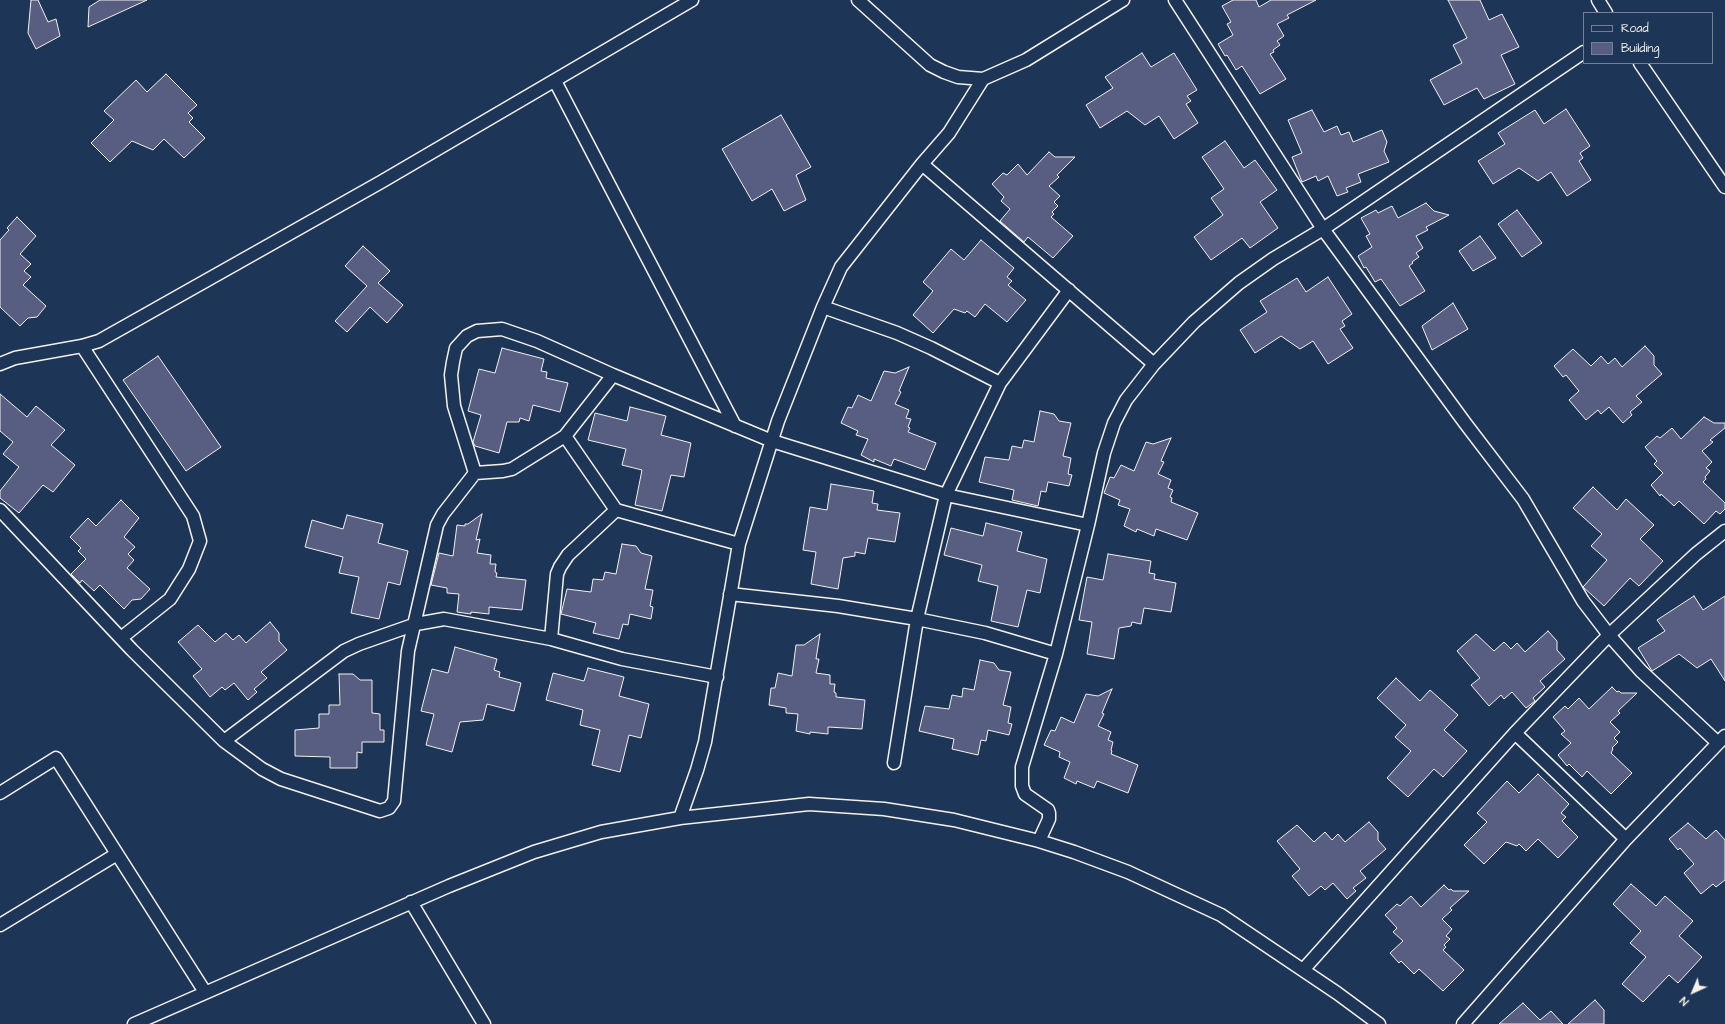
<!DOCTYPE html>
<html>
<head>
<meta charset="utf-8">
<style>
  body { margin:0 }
  #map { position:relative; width:1725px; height:1024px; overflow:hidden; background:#1d3557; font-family:"Architects Daughter",sans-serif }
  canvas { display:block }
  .legend { position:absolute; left:1583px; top:12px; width:130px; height:52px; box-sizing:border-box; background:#1d3557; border:1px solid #738091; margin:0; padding:5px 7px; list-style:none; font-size:12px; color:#f4f1e8 }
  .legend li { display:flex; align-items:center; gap:8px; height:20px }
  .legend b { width:20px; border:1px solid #738091 }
  .north { position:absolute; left:1673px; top:972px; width:40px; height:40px; -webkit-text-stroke:3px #1d3557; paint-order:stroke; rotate:224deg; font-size:11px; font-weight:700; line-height:16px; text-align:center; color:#f4f1e8 }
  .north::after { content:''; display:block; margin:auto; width:14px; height:18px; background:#f4f1e8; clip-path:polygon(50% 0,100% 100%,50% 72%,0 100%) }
</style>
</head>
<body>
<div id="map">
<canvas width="1725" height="1024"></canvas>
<ul class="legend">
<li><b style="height:5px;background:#1d3557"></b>Road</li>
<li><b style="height:11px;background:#585d82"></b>Building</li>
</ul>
<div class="north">N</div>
</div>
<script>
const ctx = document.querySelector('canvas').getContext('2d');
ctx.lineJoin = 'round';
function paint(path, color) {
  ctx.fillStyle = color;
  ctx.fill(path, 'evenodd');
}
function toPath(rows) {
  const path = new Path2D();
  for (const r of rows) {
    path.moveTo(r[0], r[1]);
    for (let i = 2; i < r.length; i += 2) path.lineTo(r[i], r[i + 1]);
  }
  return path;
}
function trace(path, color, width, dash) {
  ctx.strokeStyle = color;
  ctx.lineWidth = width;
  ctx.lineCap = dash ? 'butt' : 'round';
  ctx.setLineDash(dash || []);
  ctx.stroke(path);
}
const building = toPath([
  [31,0,38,0,48,22,56,19,60,36,36,49,28,33,31,0],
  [100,0,147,0,88,27,89,7,100,0],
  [1233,0,1256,0,1259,7,1271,0,1316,0,1287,15,1289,18,1277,24,1284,36,1277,41,1280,45,1273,50,1274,52,1270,54,1286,79,1260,94,1242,66,1236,70,1227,55,1225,56,1218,44,1233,35,1227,24,1231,22,1222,6,1233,0],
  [1448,0,1480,0,1489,20,1502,14,1519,47,1501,55,1515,84,1484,99,1477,88,1444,105,1430,80,1462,63,1453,45,1467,38,1448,0],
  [1142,53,1151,67,1174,53,1197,90,1187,96,1191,101,1186,104,1198,123,1174,139,1159,116,1145,125,1127,111,1100,128,1086,105,1113,88,1105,77,1142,53],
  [166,74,197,105,188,113,193,118,189,122,205,138,184,158,164,139,153,150,132,141,110,162,91,143,114,120,104,111,136,80,147,92,166,74],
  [1566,109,1590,146,1580,153,1583,158,1579,161,1591,180,1567,196,1551,172,1538,181,1519,168,1493,184,1478,161,1505,144,1498,133,1535,110,1544,124,1566,109],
  [1312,110,1324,132,1337,126,1341,135,1349,132,1353,142,1382,130,1387,142,1384,151,1389,162,1358,174,1361,182,1346,188,1348,192,1337,196,1328,176,1318,181,1316,176,1302,182,1292,157,1302,153,1288,120,1312,110],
  [781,115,811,167,796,175,806,200,784,211,772,189,752,201,722,149,781,115],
  [1225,141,1244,168,1255,160,1277,190,1260,202,1278,228,1250,248,1242,238,1211,260,1194,237,1223,215,1211,198,1224,189,1202,157,1225,141],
  [1049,152,1055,157,1075,157,1057,175,1059,177,1049,186,1060,196,1054,202,1058,206,1052,212,1054,214,1051,217,1073,236,1053,258,1028,237,1024,242,1000,221,1010,209,1001,201,1004,197,992,184,1003,173,1007,175,1018,164,1027,175,1049,152],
  [1426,203,1434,211,1449,215,1426,227,1428,230,1416,236,1423,248,1416,253,1419,257,1412,262,1413,263,1409,266,1425,291,1400,306,1381,279,1375,282,1366,267,1364,268,1358,256,1372,247,1366,236,1370,234,1361,218,1376,210,1378,213,1392,206,1398,218,1426,203],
  [1517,210,1542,243,1522,257,1498,224,1517,210],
  [17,217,36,236,20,254,31,264,24,271,31,277,23,285,46,306,37,317,28,318,20,326,0,307,0,240,9,230,7,228,17,217],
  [1480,236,1496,258,1473,271,1459,251,1480,236],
  [981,240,1014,268,1007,277,1012,281,1008,285,1026,300,1007,322,985,304,975,317,967,311,965,313,954,309,933,333,913,315,933,291,923,282,951,249,964,260,981,240],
  [363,246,390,271,378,283,403,305,387,323,370,307,347,332,335,321,367,286,345,266,363,246],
  [1328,277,1352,314,1342,321,1345,326,1340,329,1353,348,1328,364,1313,341,1300,349,1281,336,1255,353,1240,330,1267,312,1260,301,1297,278,1306,292,1328,277],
  [1453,303,1468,329,1432,350,1422,326,1453,303],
  [1645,346,1654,356,1654,365,1662,374,1636,396,1642,402,1630,412,1632,415,1623,423,1609,407,1601,414,1598,410,1586,420,1569,400,1579,391,1566,375,1563,377,1554,366,1573,349,1591,366,1601,356,1608,364,1615,358,1622,367,1645,346],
  [502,348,544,359,541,371,547,372,546,378,568,383,560,412,533,405,529,421,520,418,519,422,507,422,499,453,475,446,473,442,481,415,468,411,479,369,495,373,502,348],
  [158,356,221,447,186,471,123,380,158,356],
  [909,367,899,391,901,392,895,404,909,410,906,418,911,419,908,427,910,428,908,432,936,443,925,470,894,459,891,466,874,459,874,462,861,455,868,439,856,435,858,431,841,423,848,407,852,408,858,395,871,401,884,371,895,373,909,367],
  [0,394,27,417,36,406,65,430,51,445,75,465,53,492,43,485,19,513,0,498,0,491,19,467,3,454,13,442,0,431,0,394],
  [630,407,666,416,661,435,691,443,684,477,671,475,662,511,635,505,642,470,622,465,626,449,588,440,595,413,627,421,630,407],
  [1040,411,1054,414,1059,421,1071,423,1063,456,1071,458,1068,474,1072,475,1069,486,1048,482,1046,492,1041,491,1038,506,1012,500,1014,490,979,482,985,457,1009,460,1012,446,1022,448,1024,440,1034,442,1040,411],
  [1704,417,1714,423,1725,423,1725,428,1710,440,1713,442,1702,451,1712,462,1706,468,1710,471,1705,477,1706,479,1703,482,1725,503,1725,509,1720,514,1716,511,1704,524,1679,501,1674,506,1661,494,1660,496,1651,485,1663,473,1654,464,1657,461,1645,447,1657,436,1660,438,1672,428,1681,439,1704,417],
  [1171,438,1161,461,1164,462,1158,474,1171,480,1168,488,1173,490,1170,497,1172,498,1171,502,1198,513,1187,540,1156,529,1154,536,1137,529,1136,532,1124,526,1130,509,1118,505,1120,500,1104,493,1110,477,1114,478,1121,465,1134,471,1146,442,1153,444,1171,438],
  [831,484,874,491,872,503,878,504,877,510,900,513,895,542,868,538,865,554,855,552,855,556,843,558,838,589,811,584,816,552,803,550,810,507,827,510,831,484],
  [1593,487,1617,510,1626,499,1654,525,1640,539,1663,561,1639,586,1630,578,1604,606,1583,587,1607,560,1591,546,1602,534,1573,508,1593,487],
  [121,500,139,518,124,537,135,547,128,554,134,560,127,568,150,589,141,599,132,600,124,609,100,585,94,591,82,580,80,583,71,574,86,559,78,551,81,548,70,537,88,518,96,526,121,500],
  [482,514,476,540,480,539,477,553,491,555,490,564,496,564,495,572,497,573,496,577,526,580,522,610,489,607,489,614,471,612,471,614,457,612,459,594,447,593,447,588,431,585,439,553,453,556,457,525,465,526,465,524,468,524,482,514],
  [347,515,383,524,378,543,408,551,400,585,388,582,379,619,351,613,359,577,339,573,343,557,305,547,312,520,343,529,347,515],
  [986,523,1022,532,1017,551,1047,559,1040,593,1027,590,1018,627,991,621,998,586,978,581,982,565,944,555,951,528,983,536,986,523],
  [622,544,636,546,641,553,652,556,645,589,653,590,650,606,653,607,651,619,630,614,628,625,623,624,619,639,593,633,596,623,561,614,567,589,591,592,593,579,603,580,605,572,616,574,622,544],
  [1108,554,1151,561,1149,573,1155,574,1154,579,1176,583,1171,612,1144,608,1141,624,1132,622,1131,626,1119,628,1114,659,1087,654,1092,622,1079,620,1087,577,1103,580,1108,554],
  [1694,596,1703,610,1725,596,1725,681,1711,659,1697,668,1679,654,1652,671,1638,648,1665,631,1657,620,1694,596],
  [270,622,279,633,279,641,287,650,261,672,267,678,254,689,257,692,248,700,234,683,225,690,222,687,210,697,193,676,202,669,178,642,198,625,215,642,226,633,233,640,239,635,246,643,270,622],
  [1548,631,1557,641,1557,650,1565,659,1540,681,1545,687,1533,698,1535,701,1526,708,1512,692,1504,699,1501,695,1489,706,1471,685,1480,678,1457,651,1476,634,1494,651,1504,642,1511,649,1517,643,1525,652,1548,631],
  [820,634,816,659,819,659,816,673,830,675,830,684,835,684,834,692,836,693,836,697,865,700,862,729,828,727,828,734,810,732,810,734,796,731,798,714,786,713,786,708,769,705,771,688,775,688,778,673,792,676,796,645,804,645,820,634],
  [455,647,497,659,494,670,500,672,499,677,521,683,514,711,487,704,483,720,460,722,452,752,426,745,434,714,421,711,432,669,448,673,455,647],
  [980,660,994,663,999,670,1011,672,1003,705,1011,707,1008,723,1012,724,1009,735,988,730,986,741,981,740,978,755,952,749,954,739,919,731,925,706,949,709,952,695,962,697,963,688,974,690,980,660],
  [588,668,624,677,619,696,649,704,641,738,629,735,620,772,592,765,600,730,580,725,583,710,546,700,553,673,584,681,588,668],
  [339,674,353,674,360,680,372,680,372,713,380,714,380,730,384,730,384,742,362,742,362,753,357,752,357,768,330,768,330,757,295,756,295,730,319,728,319,714,329,714,329,705,340,705,339,674],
  [1396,678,1420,701,1430,690,1458,715,1444,730,1467,751,1443,777,1434,769,1408,797,1387,778,1411,751,1395,737,1406,725,1377,698,1396,678],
  [1612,687,1617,692,1619,691,1621,693,1637,693,1618,711,1620,713,1610,722,1620,732,1614,738,1618,742,1612,748,1613,749,1611,753,1632,773,1611,794,1587,771,1582,777,1569,764,1567,766,1558,755,1571,743,1561,734,1565,731,1553,717,1565,706,1568,709,1579,698,1589,709,1612,687],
  [1112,689,1102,713,1104,714,1098,726,1111,732,1108,740,1113,742,1111,750,1112,751,1111,754,1138,765,1128,793,1097,781,1094,788,1077,781,1076,784,1064,778,1070,762,1059,757,1060,752,1044,745,1051,730,1055,731,1061,717,1074,723,1086,694,1098,696,1112,689],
  [1538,774,1569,804,1561,813,1566,817,1562,821,1578,837,1558,858,1538,839,1526,851,1519,844,1517,846,1506,842,1484,864,1464,845,1487,822,1477,813,1507,781,1519,793,1538,774],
  [1369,822,1378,832,1378,840,1386,849,1360,871,1366,878,1353,888,1356,891,1347,899,1333,883,1325,890,1321,886,1309,896,1292,876,1300,869,1277,841,1297,825,1314,842,1325,832,1332,840,1338,834,1345,842,1369,822],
  [1688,823,1706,839,1716,830,1725,840,1725,880,1716,887,1713,884,1701,894,1684,873,1694,864,1680,848,1678,850,1669,839,1688,823],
  [1631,884,1656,906,1665,896,1693,921,1679,936,1702,957,1678,983,1669,975,1643,1002,1622,984,1646,957,1630,943,1641,931,1613,904,1631,884],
  [1444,885,1449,890,1451,889,1453,891,1469,891,1450,908,1452,910,1442,919,1452,929,1446,936,1450,939,1444,945,1446,947,1443,950,1464,970,1443,991,1419,969,1414,974,1401,961,1399,963,1390,953,1403,941,1393,932,1397,928,1385,915,1397,904,1400,906,1411,896,1421,907,1444,885],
  [1595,1000,1604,1010,1604,1024,1568,1024,1595,1000],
  [1523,1003,1540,1020,1551,1011,1563,1024,1499,1024,1523,1003]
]);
const minor = toPath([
  [858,0,930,65,944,72,958,77,983,79,1026,60,1123,0],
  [1175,0,1323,229,1465,423,1523,499,1583,601,1609,635,1641,671,1718,743],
  [1598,0,1606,13],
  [1640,63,1725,187],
  [555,81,735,426],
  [922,164,1154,364],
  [823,307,897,333,931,348,1000,383],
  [82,346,193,516,200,541,189,569,170,599,121,638],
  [0,364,15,358,82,346,99,341,381,182,692,0],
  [565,436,613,375],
  [475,473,454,406,451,375,453,362,456,348,467,336,477,331,502,329,537,341,613,375,772,441,946,495,1088,525],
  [0,510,132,650,224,741,262,769,281,779,380,811,389,808,394,801,408,651,437,525,443,514,475,473,503,471,512,469,565,436,616,510],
  [730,594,838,606,917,619,985,633,1056,654],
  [717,677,622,659,551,639,557,574,560,567,568,555,616,510,739,544],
  [1515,733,1626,839],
  [224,741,344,651,359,644,416,624,444,619,551,639],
  [894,763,917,619,946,495,1000,383,1069,290],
  [0,793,56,758,205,992],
  [680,818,697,770,705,742,739,544,778,421,823,307,841,267,922,164,949,133,983,79],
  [1039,841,1049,819,1049,813,1048,810,1025,794,1022,786,1022,767,1056,654,1088,525,1104,453,1114,423,1126,400,1154,364,1194,322,1239,283,1273,259,1323,229,1584,52],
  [411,902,484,1024],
  [0,925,117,854],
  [1303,970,1515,733,1609,635,1696,554,1725,531],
  [134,1024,449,886,534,852,601,832,680,818,809,804,884,809,954,820,1039,841,1074,852,1128,872,1221,915,1337,993,1379,1024],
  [1463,1024,1626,839,1725,736]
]);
paint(building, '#585d82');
trace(building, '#f4f1e8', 1);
trace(minor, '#f4f1e8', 15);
trace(minor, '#1d3557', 12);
</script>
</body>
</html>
